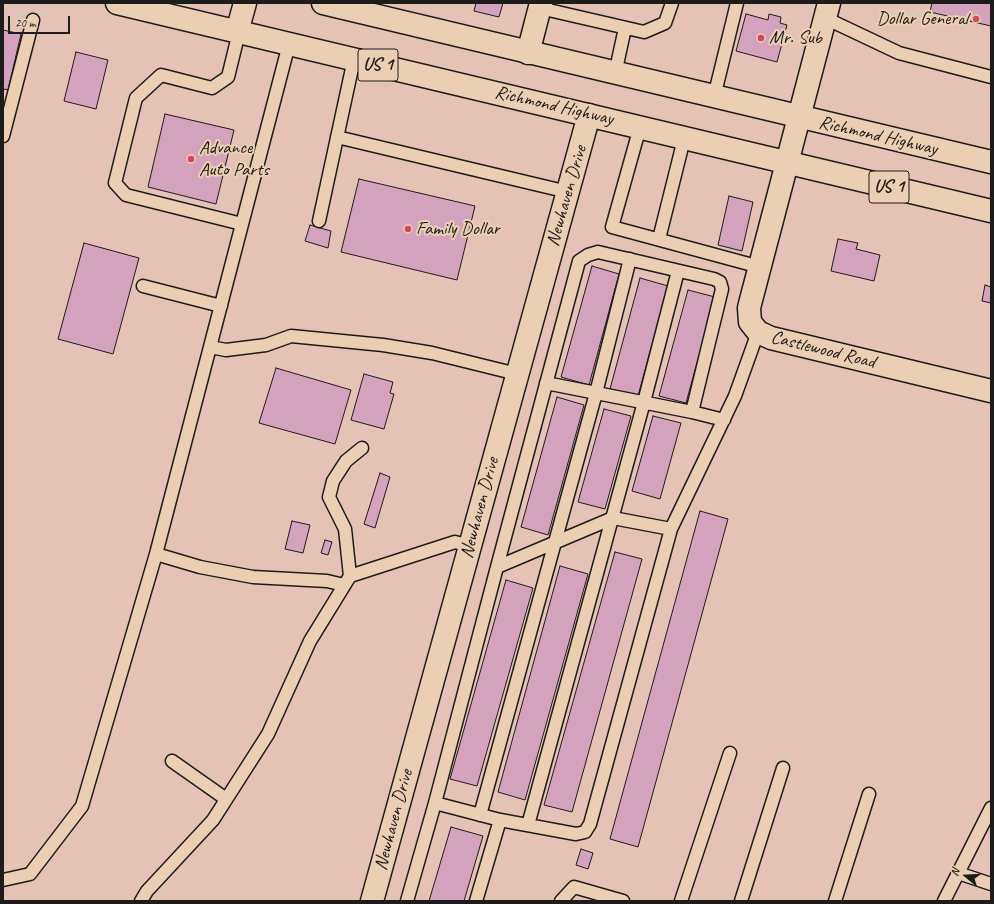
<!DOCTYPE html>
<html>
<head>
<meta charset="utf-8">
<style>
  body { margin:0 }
  #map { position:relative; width:994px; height:904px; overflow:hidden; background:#e4c2b5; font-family:Caveat,sans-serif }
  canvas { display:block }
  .frame { position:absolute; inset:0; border:4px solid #1c1c1c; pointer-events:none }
  .north { position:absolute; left:946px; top:856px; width:40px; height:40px; -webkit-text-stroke:3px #ebcfb2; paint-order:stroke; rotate:288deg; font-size:11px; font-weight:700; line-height:16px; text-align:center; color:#1c1c1c }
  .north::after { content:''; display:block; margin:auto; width:14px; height:18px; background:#1c1c1c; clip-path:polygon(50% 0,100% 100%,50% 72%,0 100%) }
  .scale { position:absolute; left:8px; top:16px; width:62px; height:18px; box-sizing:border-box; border:2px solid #1c1c1c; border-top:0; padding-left:5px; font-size:12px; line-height:14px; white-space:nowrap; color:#1c1c1c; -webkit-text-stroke:3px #ebcfb2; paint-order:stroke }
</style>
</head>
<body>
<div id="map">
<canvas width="994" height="904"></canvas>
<div class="frame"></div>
<div class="north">N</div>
<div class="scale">20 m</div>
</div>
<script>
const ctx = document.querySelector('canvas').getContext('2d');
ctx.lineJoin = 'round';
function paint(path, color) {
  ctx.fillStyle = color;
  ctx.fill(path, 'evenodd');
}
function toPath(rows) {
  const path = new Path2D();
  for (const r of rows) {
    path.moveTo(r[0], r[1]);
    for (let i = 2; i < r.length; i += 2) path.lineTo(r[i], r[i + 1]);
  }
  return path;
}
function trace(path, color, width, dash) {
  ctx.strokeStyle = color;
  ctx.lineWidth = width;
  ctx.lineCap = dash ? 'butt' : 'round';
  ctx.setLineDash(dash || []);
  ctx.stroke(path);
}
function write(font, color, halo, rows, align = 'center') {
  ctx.font = font + ' Caveat,sans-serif';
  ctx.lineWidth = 4;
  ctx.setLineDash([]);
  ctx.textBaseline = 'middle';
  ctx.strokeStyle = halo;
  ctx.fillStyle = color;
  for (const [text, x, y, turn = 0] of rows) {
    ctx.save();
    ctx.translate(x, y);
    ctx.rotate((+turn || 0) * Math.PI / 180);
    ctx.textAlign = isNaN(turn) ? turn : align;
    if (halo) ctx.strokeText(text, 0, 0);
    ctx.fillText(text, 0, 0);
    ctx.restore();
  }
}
const building = toPath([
  [476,3,503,3,499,17,474,11,476,3],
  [932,3,991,3,991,26,930,12,932,3],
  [746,14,768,20,769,14,781,17,780,23,787,25,777,62,736,51,746,14],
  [3,30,21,34,8,90,3,89,3,30],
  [76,52,108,60,96,109,64,101,76,52],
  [165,114,234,130,216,204,148,187,165,114],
  [359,179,475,206,457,280,341,252,359,179],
  [729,196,753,202,742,251,718,245,729,196],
  [310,225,331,231,328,248,305,241,310,225],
  [838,239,858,243,856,249,880,255,874,281,831,271,838,239],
  [84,243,139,258,113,354,58,339,84,243],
  [592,266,619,274,589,385,561,377,592,266],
  [640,278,668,286,638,396,610,389,640,278],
  [985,285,991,287,991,303,982,301,985,285],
  [688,290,715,297,686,403,659,396,688,290],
  [276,368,351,390,335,444,259,423,276,368],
  [364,374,393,382,390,393,394,394,384,429,351,420,364,374],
  [557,397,584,405,548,535,521,527,557,397],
  [604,409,631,416,605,509,578,502,604,409],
  [653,416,681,423,660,499,632,491,653,416],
  [380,473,390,477,375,528,364,524,380,473],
  [700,511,728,519,638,847,610,839,700,511],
  [292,521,310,525,303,553,285,549,292,521],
  [325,540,332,542,328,555,321,553,325,540],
  [615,552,642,559,572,812,544,805,615,552],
  [560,566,588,574,525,800,498,792,560,566],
  [506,580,533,588,477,786,450,779,506,580],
  [451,827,483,836,464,901,429,901,451,827],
  [581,849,593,853,588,869,576,865,581,849]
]);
const lane = toPath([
  [540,8,644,32,665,23,672,3],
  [825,18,899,53,991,77],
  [239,32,228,77,212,88,161,75,136,98,115,183,126,195,242,224],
  [615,74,625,28],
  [714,97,737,3],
  [640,127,612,227,760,267],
  [3,136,33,20],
  [337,137,568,192],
  [319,221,354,59],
  [659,239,684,139],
  [143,286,221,306],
  [210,347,226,350,266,345,291,336,383,345,432,353,517,374],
  [546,383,692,412],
  [671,529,735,396,758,332],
  [156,554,200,567,253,577,327,581,344,585],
  [497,567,579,261,588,255,598,252,714,279,720,282,722,289,692,412,724,420],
  [350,576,345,529,329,497,333,481,346,461,362,448],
  [172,761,226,799],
  [435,803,500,820],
  [480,815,596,393,630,259],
  [528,825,644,402,678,271],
  [958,873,991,884],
  [3,880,30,874,82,806,156,554,289,44],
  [141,901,147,891,213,820,268,734,310,641,350,576,455,542,470,546],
  [407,901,435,803,497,567,613,518,671,529,590,824,585,832,576,834,500,820,476,901],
  [561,901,574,887,623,901],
  [681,901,730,753],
  [741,901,783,768],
  [835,901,869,794],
  [944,901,991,808]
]);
const street = toPath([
  [237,32,245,3],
  [528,53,541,3],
  [372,901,589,115]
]);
const secondary = toPath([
  [829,3,751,300,749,308,750,322,758,332,771,338,991,391]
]);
const primary = toPath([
  [117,3,991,211],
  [323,3,991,162]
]);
const markers = [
  [976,19,4,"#d1495b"],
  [761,38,4,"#d1495b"],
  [191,159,4,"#d1495b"],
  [408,229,4,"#d1495b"]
];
const shields = [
  [378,65,40],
  [889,187,40]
];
const shieldNames = [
  ["US 1",378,65],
  ["US 1",889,187]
];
const poiNames = [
  ["Dollar General",968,19,"right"],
  ["Mr. Sub",769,38],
  ["Advance",199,148],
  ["Auto Parts",199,170],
  ["Family Dollar",416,229]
];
const streetNames = [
  ["Richmond Highway",554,106,13],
  ["Richmond Highway",878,136,13],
  ["Newhaven Drive",567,196,-74],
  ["Castlewood Road",823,350,14],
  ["Newhaven Drive",480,508,-75],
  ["Newhaven Drive",394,820,-75]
];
paint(building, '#d5a2bd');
trace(building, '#1c1c1c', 1);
trace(lane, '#1c1c1c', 15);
trace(street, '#1c1c1c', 25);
trace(secondary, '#1c1c1c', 25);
trace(primary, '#1c1c1c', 25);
trace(lane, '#ebcfb2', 12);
trace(street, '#ebcfb2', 22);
trace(secondary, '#ebcfb2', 22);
trace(primary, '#ebcfb2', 22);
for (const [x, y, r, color] of markers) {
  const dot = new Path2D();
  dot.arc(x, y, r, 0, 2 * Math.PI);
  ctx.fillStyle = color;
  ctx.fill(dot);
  trace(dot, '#ebcfb2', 1.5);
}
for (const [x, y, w] of shields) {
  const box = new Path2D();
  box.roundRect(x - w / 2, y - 16, w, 32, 3);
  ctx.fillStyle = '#ebcfb2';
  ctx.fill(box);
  trace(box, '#1c1c1c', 1);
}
write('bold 18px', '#1c1c1c', null, shieldNames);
write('19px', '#1c1c1c', '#ebcfb2', poiNames, 'left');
write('19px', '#1c1c1c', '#ebcfb2', streetNames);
</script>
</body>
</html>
